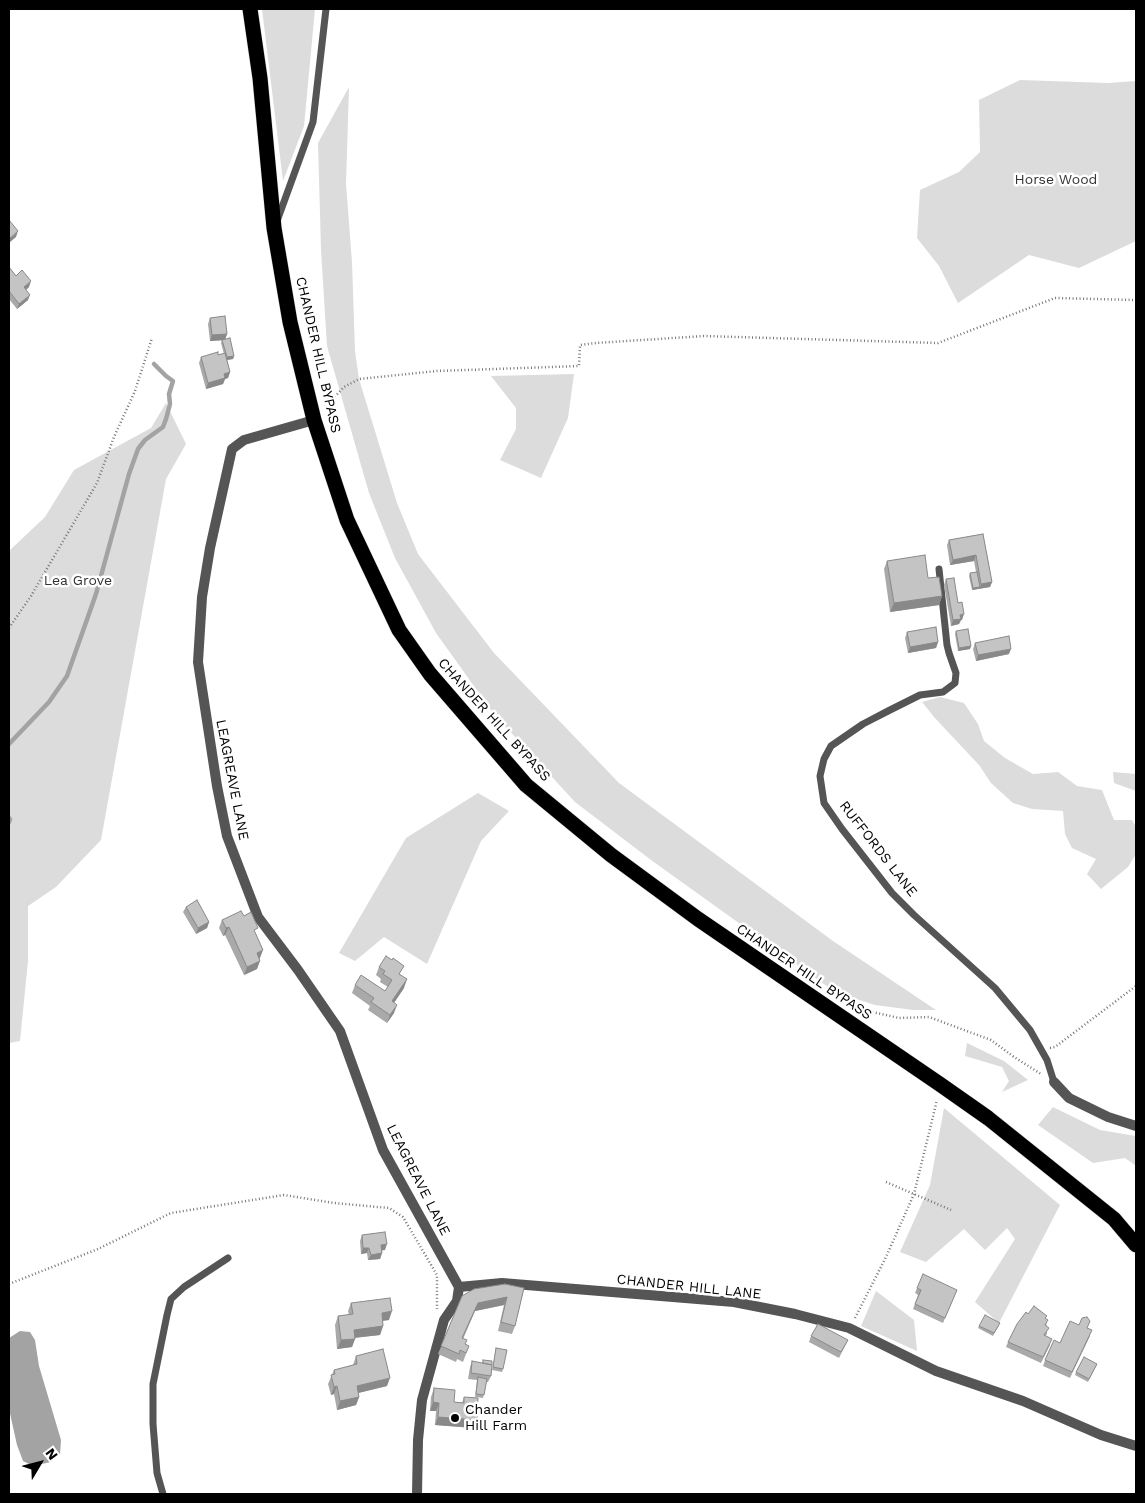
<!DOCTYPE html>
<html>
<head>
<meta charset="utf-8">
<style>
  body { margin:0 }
  #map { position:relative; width:1145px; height:1503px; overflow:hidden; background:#fff; font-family:"Work Sans",sans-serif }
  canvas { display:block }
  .frame { position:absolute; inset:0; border:10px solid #000; pointer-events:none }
  .north { position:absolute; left:15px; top:1438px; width:50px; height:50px; -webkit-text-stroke:4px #fff; paint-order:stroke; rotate:53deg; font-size:14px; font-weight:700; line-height:20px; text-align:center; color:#000 }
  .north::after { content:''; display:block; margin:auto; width:18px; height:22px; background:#000; clip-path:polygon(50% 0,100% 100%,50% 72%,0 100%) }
</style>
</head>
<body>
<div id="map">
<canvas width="1145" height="1503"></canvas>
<div class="frame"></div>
<div class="north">N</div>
</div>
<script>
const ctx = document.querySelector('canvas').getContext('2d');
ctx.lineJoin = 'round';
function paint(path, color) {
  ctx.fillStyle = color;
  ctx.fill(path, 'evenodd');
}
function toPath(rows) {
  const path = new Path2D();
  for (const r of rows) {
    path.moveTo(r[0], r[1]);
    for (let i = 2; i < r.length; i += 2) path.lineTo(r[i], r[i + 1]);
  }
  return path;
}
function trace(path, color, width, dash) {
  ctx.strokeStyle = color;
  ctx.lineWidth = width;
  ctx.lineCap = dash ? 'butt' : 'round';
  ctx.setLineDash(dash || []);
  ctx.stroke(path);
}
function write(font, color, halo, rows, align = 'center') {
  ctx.font = font + ' "Work Sans",sans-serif';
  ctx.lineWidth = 5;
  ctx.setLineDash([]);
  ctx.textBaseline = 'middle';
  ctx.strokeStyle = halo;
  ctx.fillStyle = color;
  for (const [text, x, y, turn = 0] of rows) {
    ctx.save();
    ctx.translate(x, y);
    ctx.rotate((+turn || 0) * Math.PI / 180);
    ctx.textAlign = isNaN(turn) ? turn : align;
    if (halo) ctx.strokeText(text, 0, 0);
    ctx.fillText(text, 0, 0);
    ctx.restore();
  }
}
const green = toPath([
  [262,9,315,9,304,126,283,181],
  [1020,80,1108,83,1136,81,1136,241,1079,268,1029,255,958,303,939,266,917,238,920,190,959,172,980,152,979,100],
  [349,87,346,184,352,262,355,351,359,379,397,503,418,554,494,653,619,783,833,941,936,1010,913,1010,875,1005,835,992,651,860,575,802,494,714,436,633,395,558,369,493,327,346,321,250,318,143],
  [574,374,568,418,541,478,500,460,516,429,516,408,491,376],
  [166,403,186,444,166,479,101,840,56,887,28,906,28,961,20,1041,9,1043,9,551,45,517,74,470,151,428],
  [940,697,964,703,978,724,984,741,1005,758,1033,774,1058,772,1077,786,1102,790,1114,820,1132,820,1136,827,1136,854,1128,867,1101,889,1087,874,1096,859,1072,848,1065,834,1063,811,1032,809,1013,803,991,783,979,765,934,717,922,702],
  [1113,772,1136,774,1136,791,1114,783],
  [478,793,509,811,481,841,427,964,384,937,355,961,339,953,406,838],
  [967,1043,1004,1061,1028,1080,1002,1092,1009,1081,1002,1067,965,1056],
  [1053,1107,1100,1130,1136,1136,1136,1166,1125,1158,1093,1163,1038,1125],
  [944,1108,1060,1205,999,1323,975,1302,1015,1239,1007,1228,985,1250,964,1229,926,1262,900,1252,930,1185],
  [876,1291,914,1320,917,1351,861,1326]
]);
const water = toPath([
  [20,1331,30,1332,35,1340,39,1366,61,1440,60,1454,51,1462,33,1466,23,1461,17,1445,9,1409,9,1338]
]);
const stream = toPath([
  [9,744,49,702,67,676,96,594,129,474,138,449,145,440,163,427,166,419,170,404,169,394,173,381,166,376,154,364],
  [9,818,10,819,9,822]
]);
const path = toPath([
  [325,407,344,387,359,379,437,371,579,366,580,345,596,343,704,336,938,343,1055,298,1136,300],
  [9,628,31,596,97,483,114,437,135,391,152,338],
  [853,1008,857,1006,868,1011,899,1018,929,1017,991,1040,1014,1057,1041,1074],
  [1050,1048,1055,1047,1136,986],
  [886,1182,951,1210],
  [9,1284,98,1249,171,1213,284,1195,334,1203,389,1208,403,1217,437,1275,437,1309],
  [855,1318,886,1257,914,1194,937,1100]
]);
const lane = toPath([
  [277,221,313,122,326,9],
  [939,569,947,645,949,653,956,673,955,683,943,692,920,695,888,711,863,724,831,746,824,759,820,776,824,803,842,829,892,893,914,915,995,988,1030,1030,1047,1060,1054,1082],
  [163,1494,157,1473,153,1424,153,1384,167,1315,171,1299,184,1287,228,1258]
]);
const street = toPath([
  [314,420,244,440,232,449,210,548,202,597,198,662,217,786,227,836,258,917,298,970,340,1031,383,1150,459,1287],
  [1054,1082,1069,1098,1108,1117,1136,1126],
  [417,1494,418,1440,422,1400,444,1320,457,1301,459,1287,502,1283,734,1302,795,1314,849,1328,936,1371,1023,1401,1101,1435,1136,1446]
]);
const highway = toPath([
  [250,9,260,78,274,228,290,322,314,420,347,520,399,630,430,674,526,785,611,855,698,919,941,1085,988,1118,1114,1219,1136,1245]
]);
const wall = toPath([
  [9,267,16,276,29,287,26,290,28,300,17,309,9,299],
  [210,318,227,334,225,339,234,356,233,359,227,360,230,372,228,378,225,379,223,384,206,389,199,363,201,357,218,355,224,354,221,343,222,340,225,340,210,341,208,324],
  [983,534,992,582,990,587,972,590,969,576,970,573,976,572,974,561,950,565,947,545,949,540],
  [887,561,928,578,942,596,939,605,890,612,884,569],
  [946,579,958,603,962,620,961,620,959,624,951,626,944,585],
  [956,631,971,646,970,649,958,651,955,634],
  [907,632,938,642,936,648,908,653,905,638],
  [975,643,1009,654,976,661,973,649],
  [186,907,209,922,207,928,196,934,183,912],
  [244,916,256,935,260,958,259,959,257,969,244,975,225,935,223,936,219,928,222,920],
  [379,967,401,975,404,988,394,1003,394,1013,387,1023,368,1010,370,1006,352,993,355,985,385,991,388,987,380,982,381,979,376,975],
  [362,1235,385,1250,382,1250,382,1253,380,1259,368,1260,367,1253,361,1254,360,1241],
  [524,1288,515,1326,512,1334,498,1331,504,1305,475,1311,463,1339,465,1344,469,1346,463,1362,457,1359,456,1362,438,1354,462,1296],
  [917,1288,957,1290,943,1323,913,1309,918,1295,915,1293],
  [351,1303,389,1320,383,1321,383,1326,380,1335,355,1338,352,1347,337,1349,335,1325,338,1316,349,1315,348,1311],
  [1028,1314,1046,1318,1047,1334,1045,1336,1050,1345,1041,1363,1006,1347,1008,1342],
  [999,1325,993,1336,978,1328,979,1326],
  [1079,1325,1088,1328,1090,1336,1070,1378,1043,1366,1045,1360,1060,1343],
  [811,1336,848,1340,839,1358,809,1342],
  [496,1348,503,1369,502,1372,492,1370],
  [356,1356,387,1386,358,1393,359,1397,356,1405,337,1410,334,1394,331,1395,328,1384,334,1370,353,1365],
  [483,1360,491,1376,488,1382,486,1382,483,1398,475,1397,477,1380,468,1379,470,1367,472,1361,482,1363],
  [1097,1364,1088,1382,1075,1375,1076,1372],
  [434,1388,454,1402,462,1403,464,1397,474,1428,435,1425,436,1411,430,1411,431,1397]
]);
const shadedWall = toPath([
  [18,231,16,237,9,243,9,239],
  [31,281,29,287,22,293,24,287],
  [30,295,28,300,17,309,19,304],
  [227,334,225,340,210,341,212,335],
  [234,356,233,359,226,360,227,357],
  [230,372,228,378,225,379,223,384,206,389,208,383,224,374],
  [976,555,974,561,950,565,953,560],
  [992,582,990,587,972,590,973,588,980,587,981,584],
  [942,596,939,605,890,612,894,603],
  [964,614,962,620,961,620,959,624,951,626,953,620,960,615],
  [938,642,936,648,908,653,910,647],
  [971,646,970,649,958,651,959,648],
  [1011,649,1009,654,976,661,978,655],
  [209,922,207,928,196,934,198,928],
  [229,927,225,935,223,936,226,928],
  [263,950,260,958,254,961,257,953],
  [260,961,257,969,244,975,247,967],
  [407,979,404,988,389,1010,392,1001],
  [397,1005,394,1013,387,1023,390,1015],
  [387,1244,385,1250,379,1251,381,1245],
  [363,1248,369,1248,367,1253,361,1254],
  [382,1253,380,1259,368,1260,371,1255],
  [507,1297,504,1305,475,1311,459,1347,478,1303],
  [392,1311,389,1320,378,1321,382,1313],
  [383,1326,380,1335,351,1338,354,1330],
  [355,1339,352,1347,337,1349,341,1340],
  [390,1378,387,1386,354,1394,357,1386],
  [337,1386,334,1394,331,1395,334,1387],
  [359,1397,356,1405,337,1410,340,1401],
  [433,1402,439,1403,436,1411,430,1411],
  [438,1417,477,1420,474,1428,435,1425]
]);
const building = toPath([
  [9,220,18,231,9,239,9,220],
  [9,267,16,276,22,270,31,281,24,287,30,295,19,304,9,291,9,267],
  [225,316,227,334,212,335,210,318,225,316],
  [230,338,234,356,227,357,222,340,230,338],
  [218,352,218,355,225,353,230,372,224,374,225,378,208,383,201,357,218,352],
  [983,534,992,582,981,584,976,555,953,560,949,540,983,534],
  [925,555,928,578,939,577,942,596,894,603,887,561,925,555],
  [977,572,980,587,973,588,970,573,977,572],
  [954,578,958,603,962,602,964,614,960,615,961,619,953,620,946,579,954,578],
  [936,627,938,642,910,647,907,632,936,627],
  [968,629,971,646,959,648,956,631,968,629],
  [1009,636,1011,649,978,655,975,643,1009,636],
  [197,900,209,922,198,928,186,907,197,900],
  [241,911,244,916,251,912,258,928,254,930,263,950,257,953,260,961,247,967,229,927,226,928,222,920,241,911],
  [386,956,392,960,393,958,404,966,399,974,407,979,392,1001,397,1005,390,1015,371,1002,374,998,355,985,361,975,385,991,392,980,383,974,385,971,379,967,386,956],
  [385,1232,387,1244,381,1245,382,1253,371,1255,369,1248,363,1248,362,1235,385,1232],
  [923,1274,957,1290,945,1318,915,1304,921,1290,917,1288,923,1274],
  [505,1284,524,1288,515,1326,501,1322,507,1297,478,1303,462,1338,467,1340,465,1344,469,1346,466,1353,460,1350,459,1354,441,1346,462,1296,474,1289,505,1284],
  [390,1298,392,1311,382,1313,383,1326,354,1330,355,1339,341,1340,338,1316,353,1314,351,1303,390,1298],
  [1034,1306,1047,1316,1045,1318,1048,1320,1045,1325,1049,1328,1044,1335,1052,1339,1043,1357,1008,1342,1017,1324,1026,1312,1028,1314,1034,1306],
  [985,1315,1000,1323,994,1333,979,1326,985,1315],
  [1087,1317,1090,1321,1087,1328,1092,1330,1072,1372,1045,1360,1054,1340,1060,1343,1070,1321,1079,1325,1082,1318,1087,1317],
  [818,1324,848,1340,841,1352,811,1336,818,1324],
  [496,1348,507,1350,503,1369,493,1367,496,1348],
  [383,1349,390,1378,357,1386,359,1397,340,1401,337,1386,334,1387,331,1375,335,1374,334,1370,357,1364,356,1356,383,1349],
  [1084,1357,1097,1364,1089,1379,1076,1372,1084,1357],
  [483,1360,492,1361,492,1365,483,1363,483,1360],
  [472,1361,492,1365,491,1376,471,1373,472,1361],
  [478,1377,487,1379,484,1395,476,1394,478,1377],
  [434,1388,455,1390,454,1402,464,1403,464,1397,478,1398,477,1420,438,1417,439,1403,433,1402,434,1388]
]);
const markers = [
  [455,1418,5,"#000"]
];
const parkNames = [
  ["Horse Wood",1056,180],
  ["Lea Grove",78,581]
];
const streetNames = [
  ["CHANDER HILL BYPASS",318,355,77],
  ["CHANDER HILL BYPASS",494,720,48],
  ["LEAGREAVE LANE",232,780,79],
  ["RUFFORDS LANE",878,849,52],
  ["CHANDER HILL BYPASS",804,972,34],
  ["LEAGREAVE LANE",418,1180,63],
  ["CHANDER HILL LANE",689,1287,6]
];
const poiNames = [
  ["Chander",465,1410],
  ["Hill Farm",465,1426]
];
paint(green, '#dcdcdc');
paint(water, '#a3a3a3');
trace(stream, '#a3a3a3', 4.5);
trace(highway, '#dbdbdb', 16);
trace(path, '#777', 2.5, [1, 2.5]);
trace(lane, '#555', 7);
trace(street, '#555', 10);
trace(highway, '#000', 15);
paint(wall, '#a9a9a9');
paint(shadedWall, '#898989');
paint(building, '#c4c4c4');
trace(building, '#898989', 1);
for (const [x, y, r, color] of markers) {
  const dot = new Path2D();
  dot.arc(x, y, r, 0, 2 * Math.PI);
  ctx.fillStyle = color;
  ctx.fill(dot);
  trace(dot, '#fff', 2);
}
write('14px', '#333', '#fff', parkNames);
write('14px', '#000', '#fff', streetNames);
write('14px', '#000', '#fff', poiNames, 'left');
</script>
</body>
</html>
